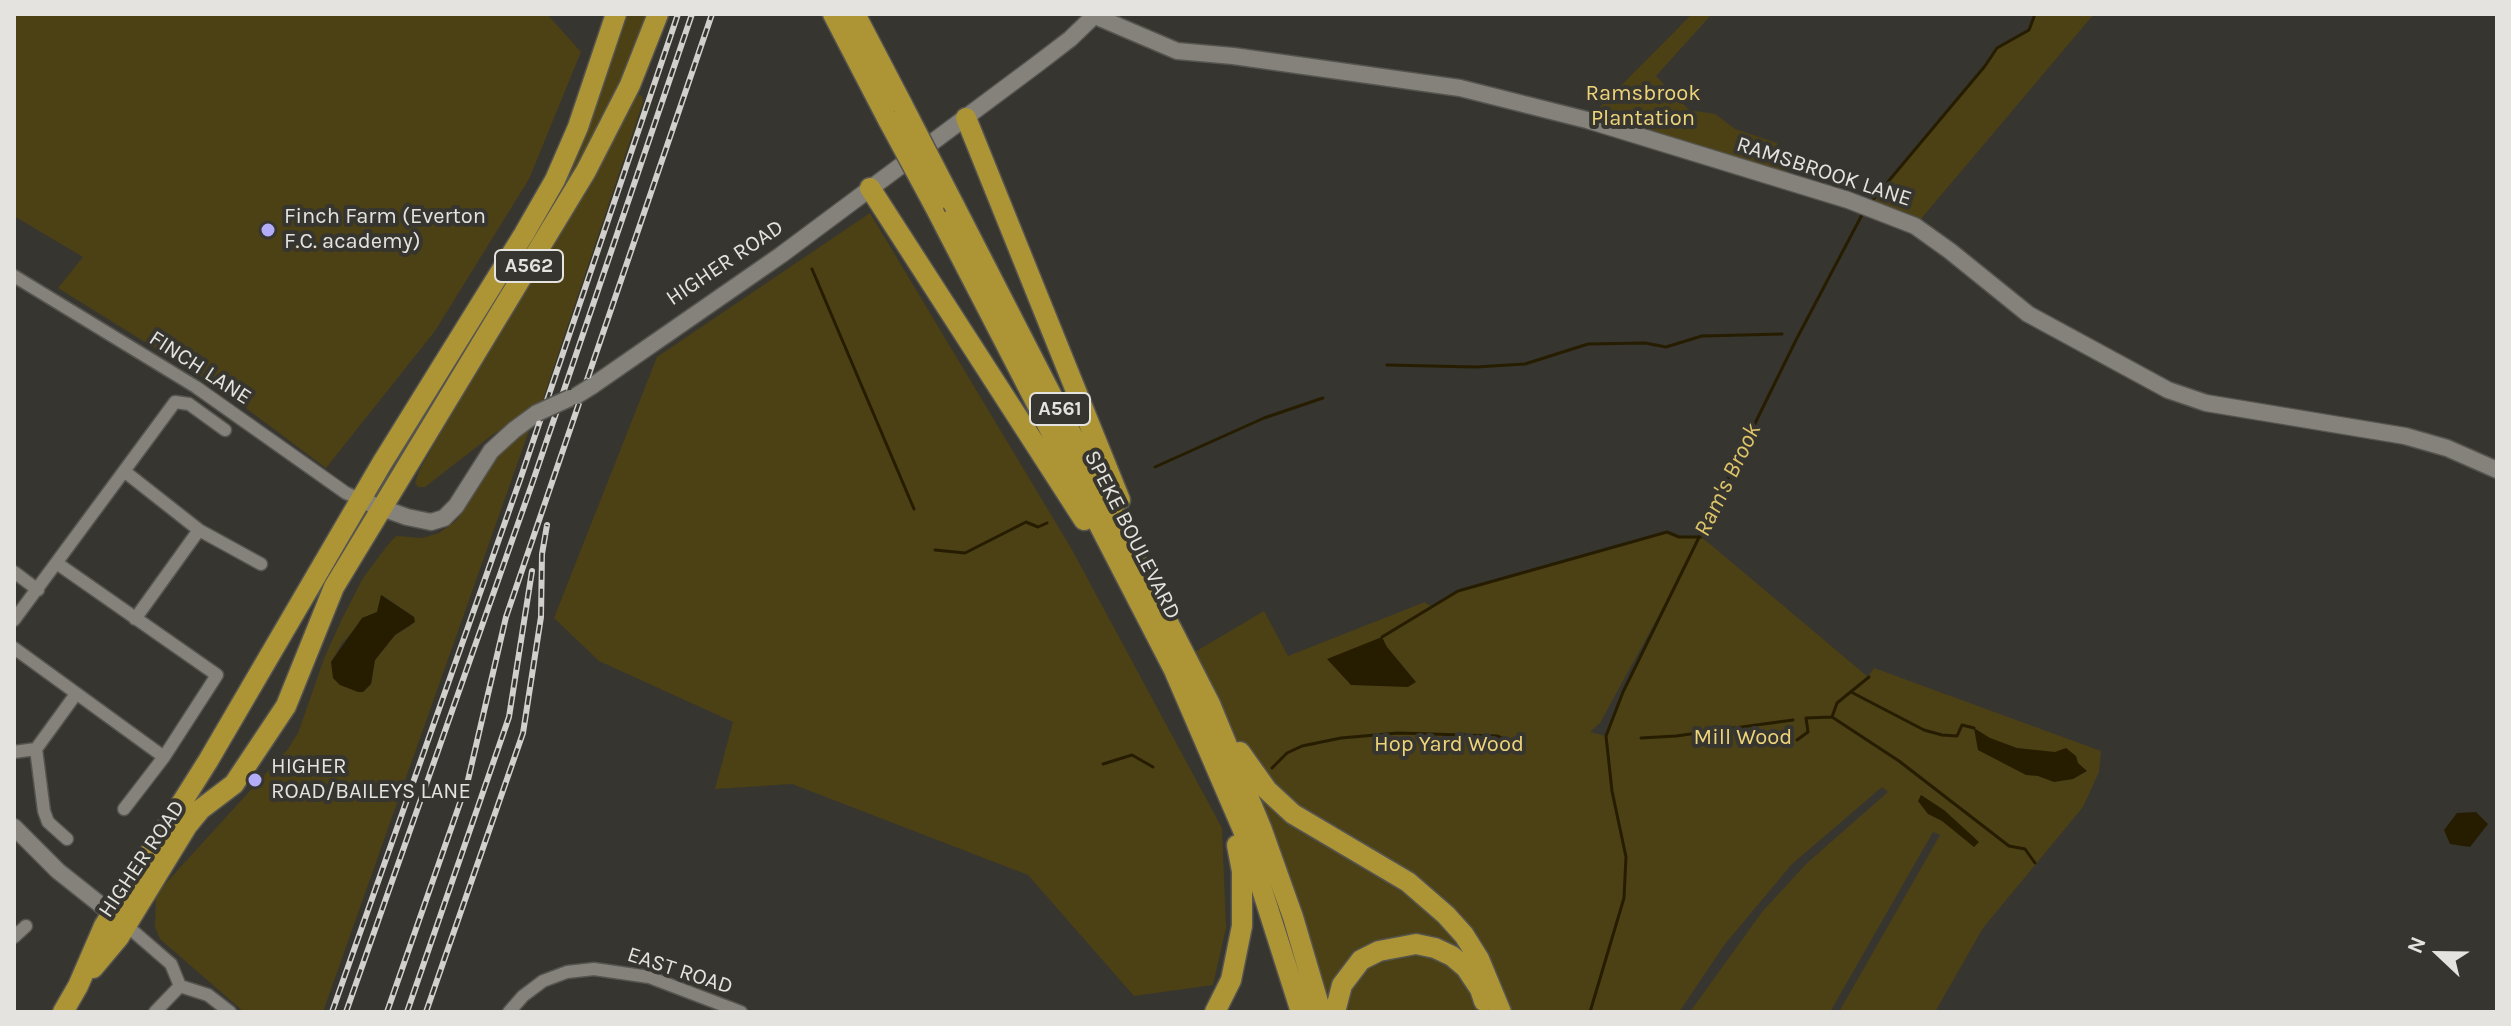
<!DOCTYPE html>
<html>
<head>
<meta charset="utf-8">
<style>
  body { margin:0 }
  #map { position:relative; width:2511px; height:1026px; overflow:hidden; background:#37352f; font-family:Karla,sans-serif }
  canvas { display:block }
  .frame { position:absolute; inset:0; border:16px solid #e4e3df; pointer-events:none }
  .north { position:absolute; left:2399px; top:914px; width:80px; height:80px; -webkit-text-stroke:6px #37352f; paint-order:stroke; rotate:292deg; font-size:22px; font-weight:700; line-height:32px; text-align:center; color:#e4e3df }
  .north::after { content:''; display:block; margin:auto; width:28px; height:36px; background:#e4e3df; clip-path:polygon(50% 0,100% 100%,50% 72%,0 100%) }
</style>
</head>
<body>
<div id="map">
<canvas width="2511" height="1026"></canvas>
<div class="frame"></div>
<div class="north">N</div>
</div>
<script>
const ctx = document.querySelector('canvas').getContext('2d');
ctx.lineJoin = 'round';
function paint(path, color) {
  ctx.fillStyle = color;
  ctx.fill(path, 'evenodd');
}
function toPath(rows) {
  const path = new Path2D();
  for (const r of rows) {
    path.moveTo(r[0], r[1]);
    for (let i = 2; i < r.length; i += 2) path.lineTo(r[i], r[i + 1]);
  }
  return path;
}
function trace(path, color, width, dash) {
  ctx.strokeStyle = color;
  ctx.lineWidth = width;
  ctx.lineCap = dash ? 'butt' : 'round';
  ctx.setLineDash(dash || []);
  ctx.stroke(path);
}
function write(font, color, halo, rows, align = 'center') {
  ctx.font = font + ' Karla,sans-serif';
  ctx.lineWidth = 8;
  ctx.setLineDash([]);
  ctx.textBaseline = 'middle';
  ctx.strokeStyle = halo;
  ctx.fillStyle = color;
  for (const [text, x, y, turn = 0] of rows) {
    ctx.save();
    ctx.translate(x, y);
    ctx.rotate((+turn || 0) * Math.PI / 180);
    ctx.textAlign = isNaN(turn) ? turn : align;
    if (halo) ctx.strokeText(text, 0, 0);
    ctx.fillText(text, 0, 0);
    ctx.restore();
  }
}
const green = toPath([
  [14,14,547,14,581,52,529,179,435,331,326,468,219,388,58,288,83,257,14,216],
  [624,14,650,14,600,131,401,466,390,461,524,250],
  [1692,14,1712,14,1656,76,1689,110,1715,114,1735,129,1777,143,1792,183,1587,120],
  [2035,14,2094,14,1915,226,1867,207,1985,66,1997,48,2029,31],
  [633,92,642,96,643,102,541,405,492,435,425,487,418,487,415,483,419,471],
  [870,213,1071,548,1222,828,1226,928,1213,985,1134,996,1028,875,792,784,715,789,733,722,599,661,554,618,657,357],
  [531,425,323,1012,244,1012,160,939,155,927,156,894,288,749,298,733,325,656,342,619,363,578,387,546,396,536,422,538,439,533,457,520,479,482,500,454],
  [382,595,414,617,410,626,395,635,375,660,371,684,363,692,358,692,331,662,342,643,366,617,377,612],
  [1667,532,1679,537,1701,537,1710,544,1868,677,1874,668,2101,751,2099,772,2083,807,1983,928,1935,1012,1839,1012,1940,835,1933,832,1830,1012,1690,1012,1762,912,1807,863,1888,792,1882,787,1792,864,1725,944,1679,1012,1501,1012,1480,989,1488,1012,1321,1012,1188,656,1264,611,1288,656,1425,602,1430,606,1458,591],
  [1688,562,1623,692,1606,736,1590,732,1600,723]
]);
const water = toPath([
  [381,595,414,617,415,622,395,635,375,660,371,684,363,692,358,692,340,685,333,678,331,662,362,618,377,612],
  [1382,637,1387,647,1416,682,1408,687,1351,685,1327,659],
  [1974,728,1990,738,2017,748,2055,752,2066,748,2076,756,2078,763,2087,771,2073,779,2054,782,2038,776,2026,775,1978,750],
  [1921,795,1944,810,1979,842,1974,847,1942,821,1928,814,1918,801],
  [2476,812,2488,824,2470,847,2450,844,2444,830,2457,813]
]);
const stream = toPath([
  [1871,202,1985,66,1997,48,2029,30,2035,14],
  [812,269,914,509],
  [1387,365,1476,367,1525,364,1588,344,1645,343,1666,347,1702,336,1782,334],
  [1155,467,1264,418,1323,398],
  [935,550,965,553,1026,522,1038,527,1047,523],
  [1382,637,1458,591,1667,532,1679,537,1701,537],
  [1851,692,1924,730,1942,735,1957,736,1962,725,1974,728],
  [1832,717,1837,703,1869,677],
  [1641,738,1676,736,1793,720],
  [1797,740,1808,732,1806,718,1832,717,1899,761,2009,846,2025,849,2035,863],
  [1103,764,1132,755,1153,767],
  [1272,768,1287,753,1302,746,1341,738,1398,733,1497,736,1514,743,1506,751],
  [1590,1012,1624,898,1626,857,1612,791,1606,736,1623,692,1796,340,1864,211]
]);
const minor = toPath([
  [14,276,196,387,346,493,360,499],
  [124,471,199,530,261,564],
  [58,564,217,675,164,757,124,809],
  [14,572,38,590],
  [135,619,199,530],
  [14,620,175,402,189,404,225,430],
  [14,648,164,757],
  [36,749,44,811,48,822,67,839],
  [14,752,36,749,76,694],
  [126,925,171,964,180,986,155,1012],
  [14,937,26,926],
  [180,986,208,995,230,1012],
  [509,1012,523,996,543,981,567,972,594,969,649,977,741,1012]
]);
const tertiary = toPath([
  [1096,14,1102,19,1177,51,1233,56,1460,88,1587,120,1848,200,1915,226,1950,251,2028,314,2168,390,2206,403,2405,436,2447,448,2497,470],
  [592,386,781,255,1036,65,1070,39,1096,14],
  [371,504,407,517,431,522,444,518,456,506,491,451,514,430,537,413],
  [14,827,58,871,121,921]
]);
const trunk = toPath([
  [833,14,887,118],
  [855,14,903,106],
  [966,118,1120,500],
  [870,188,1084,520],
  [934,205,1174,670,1243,830,1301,1012],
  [955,207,1210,704,1262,830,1293,917,1321,1012],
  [1240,752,1267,790,1293,814,1408,882,1446,915,1464,935,1479,959,1501,1012],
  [93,968,119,937,187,826,201,809,234,784,286,706,334,587,586,171,630,85,658,14],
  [63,1012,78,986,104,926,208,761,382,463,524,234,555,180,578,127,616,14],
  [1215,1012,1231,980,1242,926,1242,871,1237,845],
  [1335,1012,1342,985,1361,960,1379,951,1416,944,1435,948,1452,956,1466,968,1480,989,1484,1001]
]);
const rail = toPath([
  [332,1012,521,477,678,14],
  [346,1012,533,481,692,14],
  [387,1012,468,780,506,617,712,14],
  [407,1012,509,717,532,571],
  [426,1012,523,733,541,617,542,554,547,525]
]);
const tertiaryBridge = toPath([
  [576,396,592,386],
  [537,413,570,398]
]);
const trunkBridge = toPath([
  [903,106,955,207],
  [887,118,934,205]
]);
const markers = [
  [268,230,8,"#b3adf9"],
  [255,780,8,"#b3adf9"]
];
const shields = [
  [529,266,68],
  [1060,409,60]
];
const shieldNames = [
  ["A562",529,266],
  ["A561",1060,409]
];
const parkNames = [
  ["Ramsbrook",1643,94],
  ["Plantation",1643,119],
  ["Mill Wood",1743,738],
  ["Hop Yard Wood",1449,745]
];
const streetNames = [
  ["RAMSBROOK LANE",1824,172,18],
  ["HIGHER ROAD",725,263,-34],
  ["FINCH LANE",200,368,33],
  ["SPEKE BOULEVARD",1132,535,63],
  ["HIGHER ROAD",142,859,-56],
  ["EAST ROAD",680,971,18]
];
const poiNames = [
  ["Finch Farm (Everton",284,217],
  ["F.C. academy)",284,242],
  ["HIGHER",271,767],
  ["ROAD/BAILEYS LANE",271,792]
];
const waterNames = [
  ["Ram's Brook",1728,480,-64]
];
paint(green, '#4c4015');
paint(water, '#261d00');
trace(stream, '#261d00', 3);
trace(minor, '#55544f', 15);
trace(tertiary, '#55544f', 19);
trace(trunk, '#55544f', 23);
trace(minor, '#84827a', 12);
trace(tertiary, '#84827a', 16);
trace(trunk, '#ad9536', 20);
trace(rail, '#d1d0cc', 6);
trace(rail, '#37352f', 3, [9]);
trace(tertiaryBridge, '#55544f', 19, []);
trace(trunkBridge, '#55544f', 23, []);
trace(tertiaryBridge, '#84827a', 16);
trace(trunkBridge, '#ad9536', 20);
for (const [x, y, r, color] of markers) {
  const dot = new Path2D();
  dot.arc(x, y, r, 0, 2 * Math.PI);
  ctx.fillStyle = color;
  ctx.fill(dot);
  trace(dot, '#37352f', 3);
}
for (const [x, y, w] of shields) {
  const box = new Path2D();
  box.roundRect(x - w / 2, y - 16, w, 32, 6);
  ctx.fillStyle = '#37352f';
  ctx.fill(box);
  trace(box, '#e4e3df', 2);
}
write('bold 20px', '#e4e3df', null, shieldNames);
write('22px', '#efd57a', '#37352f', parkNames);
write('22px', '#e4e3df', '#37352f', streetNames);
write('22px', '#e4e3df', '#37352f', poiNames, 'left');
write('italic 24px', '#dec469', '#37352f', waterNames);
</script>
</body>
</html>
